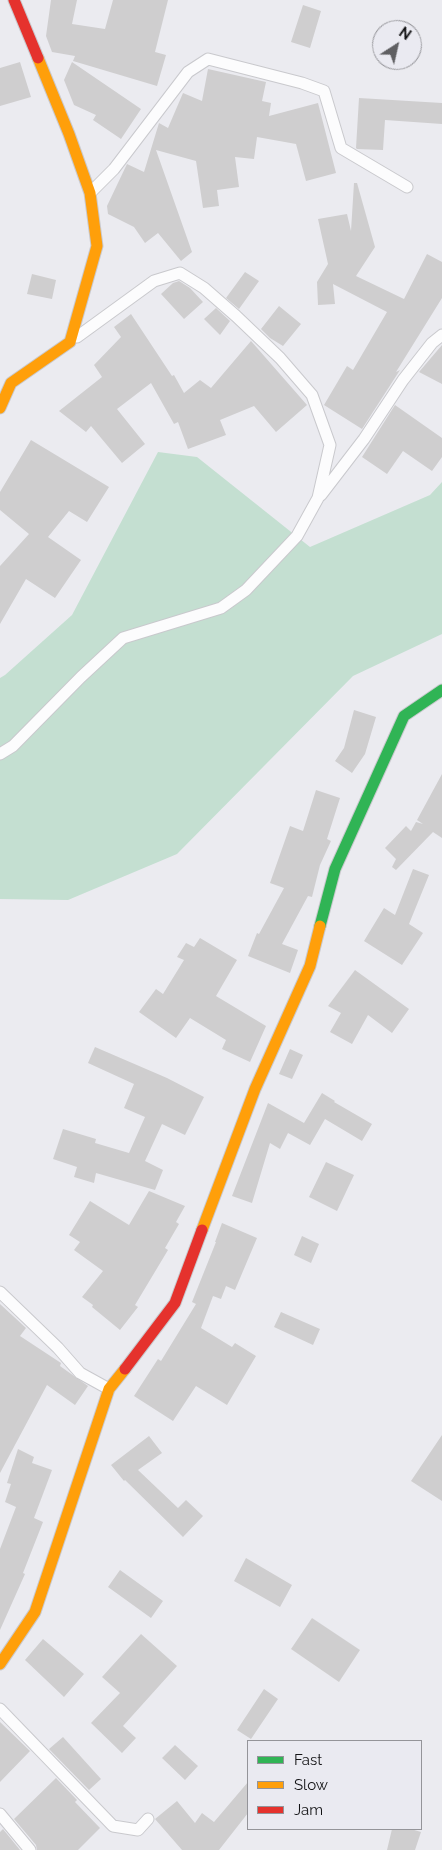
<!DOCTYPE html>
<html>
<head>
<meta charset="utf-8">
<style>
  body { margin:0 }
  #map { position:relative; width:442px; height:1850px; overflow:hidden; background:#ebebf0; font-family:Raleway,sans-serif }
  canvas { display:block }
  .legend { position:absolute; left:247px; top:1740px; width:175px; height:90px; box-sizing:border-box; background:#eaeaf1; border:1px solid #949499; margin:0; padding:6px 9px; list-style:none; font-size:15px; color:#131315 }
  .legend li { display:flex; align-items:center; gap:10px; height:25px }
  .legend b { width:25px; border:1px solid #949499 }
  .north { position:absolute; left:372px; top:20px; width:50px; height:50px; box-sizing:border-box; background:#eaeaf1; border:1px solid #949499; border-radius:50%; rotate:35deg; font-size:14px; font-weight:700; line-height:20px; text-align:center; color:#131315 }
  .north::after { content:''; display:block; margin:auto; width:18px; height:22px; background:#5f5f62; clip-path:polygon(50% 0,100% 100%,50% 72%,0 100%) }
</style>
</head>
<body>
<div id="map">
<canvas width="442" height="1850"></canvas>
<ul class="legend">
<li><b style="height:6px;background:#30b455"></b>Fast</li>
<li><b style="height:6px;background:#ff9f0a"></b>Slow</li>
<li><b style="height:6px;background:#e5322d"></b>Jam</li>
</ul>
<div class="north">N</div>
</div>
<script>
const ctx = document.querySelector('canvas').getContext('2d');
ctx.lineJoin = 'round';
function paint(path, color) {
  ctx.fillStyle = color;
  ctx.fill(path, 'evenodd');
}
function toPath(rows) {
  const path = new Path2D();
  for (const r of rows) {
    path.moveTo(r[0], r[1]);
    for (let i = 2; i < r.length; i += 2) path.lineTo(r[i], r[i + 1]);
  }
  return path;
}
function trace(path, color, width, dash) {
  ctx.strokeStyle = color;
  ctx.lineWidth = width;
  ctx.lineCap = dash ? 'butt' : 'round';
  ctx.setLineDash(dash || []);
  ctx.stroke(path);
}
const green = toPath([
  [158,452,197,457,310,547,430,495,442,482,442,634,353,676,177,854,68,900,0,899,0,678,5,675,72,615]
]);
const building = toPath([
  [51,0,77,0,72,24,105,29,113,0,168,0,155,52,166,55,157,86,73,61,75,56,52,52,46,36],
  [303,5,321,11,310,48,291,42],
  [20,62,31,97,0,106,0,68],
  [72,62,141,109,121,139,93,120,96,115,74,105,64,80],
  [208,69,266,82,262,101,271,103,269,116,318,103,336,173,306,181,296,144,257,137,254,159,235,157,239,187,217,190,219,206,203,208,196,161,156,150,192,252,181,261,158,233,145,243,134,227,108,214,107,206,127,164,144,172,159,123,168,128,183,93,202,101],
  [359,98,442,103,442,124,385,120,383,150,357,149,356,148],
  [354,183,357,183,375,247,356,276,404,299,427,254,442,262,442,298,396,372,400,370,362,429,324,405,347,366,353,370,387,312,333,284,335,304,318,305,317,282,328,264,318,219,347,214,351,231],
  [245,272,259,281,239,309,226,298],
  [32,274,56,280,52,299,27,294],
  [179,281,190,288,203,302,184,319,161,294,173,283],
  [279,306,301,324,283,346,270,338,261,329],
  [216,308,230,321,220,335,204,319],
  [131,314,172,376,174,375,184,393,200,380,211,388,251,341,307,405,276,432,254,406,220,420,226,435,188,449,178,422,174,424,151,383,117,409,145,444,122,463,91,426,86,432,59,411,102,377,94,365,121,337,114,327],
  [442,345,442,384,419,372],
  [395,405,442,438,442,457,432,471,403,451,387,474,362,457],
  [31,440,109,487,87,522,69,511,48,537,81,560,55,598,26,579,0,624,0,566,29,534,0,510,0,492],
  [354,710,376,717,365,754,352,773,335,761,344,748],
  [442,774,442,838,433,832,396,870,392,867,396,859,385,848,406,826,411,831,416,822,423,824,417,820],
  [316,790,340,798,327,839,331,841,320,865,312,897,308,896,282,944,298,950,290,973,248,956,257,933,259,934,284,888,270,883,290,826,303,831],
  [413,869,429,875,409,924,423,933,402,965,364,941,384,908,395,915],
  [200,938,237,960,216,996,266,1026,250,1062,222,1049,226,1040,190,1018,176,1038,139,1012,156,989,163,994,184,960,177,957,186,943,194,947],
  [355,970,409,1009,392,1033,368,1015,352,1044,330,1032,341,1013,328,1006],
  [95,1047,167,1078,204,1097,185,1135,162,1124,145,1161,163,1170,155,1190,96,1173,94,1183,74,1177,77,1167,53,1159,63,1129,96,1139,95,1143,129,1153,145,1117,124,1108,134,1084,88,1063],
  [290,1049,303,1055,292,1079,279,1074],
  [322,1093,335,1101,334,1102,372,1124,362,1141,325,1119,310,1145,288,1133,280,1149,270,1143,252,1203,232,1196,268,1103,304,1123],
  [326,1162,354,1175,337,1211,309,1197],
  [149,1191,185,1206,176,1222,179,1224,165,1248,168,1250,135,1305,138,1307,120,1330,92,1307,93,1305,82,1297,103,1271,74,1250,80,1242,69,1235,90,1201,129,1225],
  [222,1223,257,1238,235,1290,226,1286,221,1299,213,1296,201,1328,232,1347,235,1343,256,1356,227,1405,196,1386,173,1421,134,1396,158,1359,161,1361,196,1304,192,1302,216,1242,215,1242],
  [302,1236,319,1244,311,1263,294,1255],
  [0,1304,26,1328,20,1336,61,1363,60,1366,88,1386,75,1405,47,1385,0,1473],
  [281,1312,320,1329,313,1345,274,1327],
  [442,1435,442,1501,411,1481],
  [149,1436,162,1453,138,1470,178,1508,186,1500,203,1516,183,1537,125,1480,124,1481,111,1465],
  [18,1449,34,1457,32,1463,52,1470,34,1518,43,1522,23,1573,25,1574,0,1630,0,1549,16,1507,5,1502,11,1484,7,1483],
  [246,1558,292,1585,280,1607,234,1581],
  [120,1570,163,1601,151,1618,108,1587],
  [312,1618,360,1650,339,1682,291,1649],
  [141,1634,177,1666,123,1726,136,1738,122,1753,91,1723,120,1693,102,1677],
  [43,1639,84,1674,64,1697,25,1660],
  [264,1689,278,1699,251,1739,237,1730],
  [0,1722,30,1751,0,1782],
  [63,1737,101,1779,89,1790,49,1749],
  [175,1745,198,1766,185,1780,162,1758],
  [56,1778,77,1800,75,1802,100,1828,78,1850,37,1850,36,1845,14,1819],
  [248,1782,248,1813,219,1850,182,1850,155,1819,177,1801,195,1823,202,1813,214,1822],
  [3,1829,20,1850,0,1850,0,1832],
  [392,1829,411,1829,421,1832,415,1850,387,1850]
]);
const lane = toPath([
  [91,192,114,169,188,72,208,59,302,83,324,91,341,148,407,187],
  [321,495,364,439,403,380,432,343,442,335],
  [0,754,13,746,81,677,123,638,221,608,246,590,297,536,318,498,330,445,312,395,280,358,236,316,204,288,180,273,154,281,77,337],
  [0,1292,58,1348,80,1373,109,1389],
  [0,1709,113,1826,138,1830,148,1819],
  [0,1814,30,1850]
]);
const fast = toPath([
  [320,926,335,869,404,716,442,690]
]);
const slow = toPath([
  [0,408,11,383,70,342,97,246,90,193,69,134,38,58],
  [202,1230,255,1089,310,966,320,926],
  [0,1664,35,1612,109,1389,125,1369]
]);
const jam = toPath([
  [14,0,38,58],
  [125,1369,175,1303,202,1230]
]);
paint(green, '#c4dfd1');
paint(building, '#cfcecf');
trace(lane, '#c9c9cd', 13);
trace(fast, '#c9c9cd', 13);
trace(slow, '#c9c9cd', 13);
trace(jam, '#c9c9cd', 13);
trace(lane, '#fcfcfd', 11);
trace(fast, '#30b455', 11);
trace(slow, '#ff9f0a', 11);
trace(jam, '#e5322d', 11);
</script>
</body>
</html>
